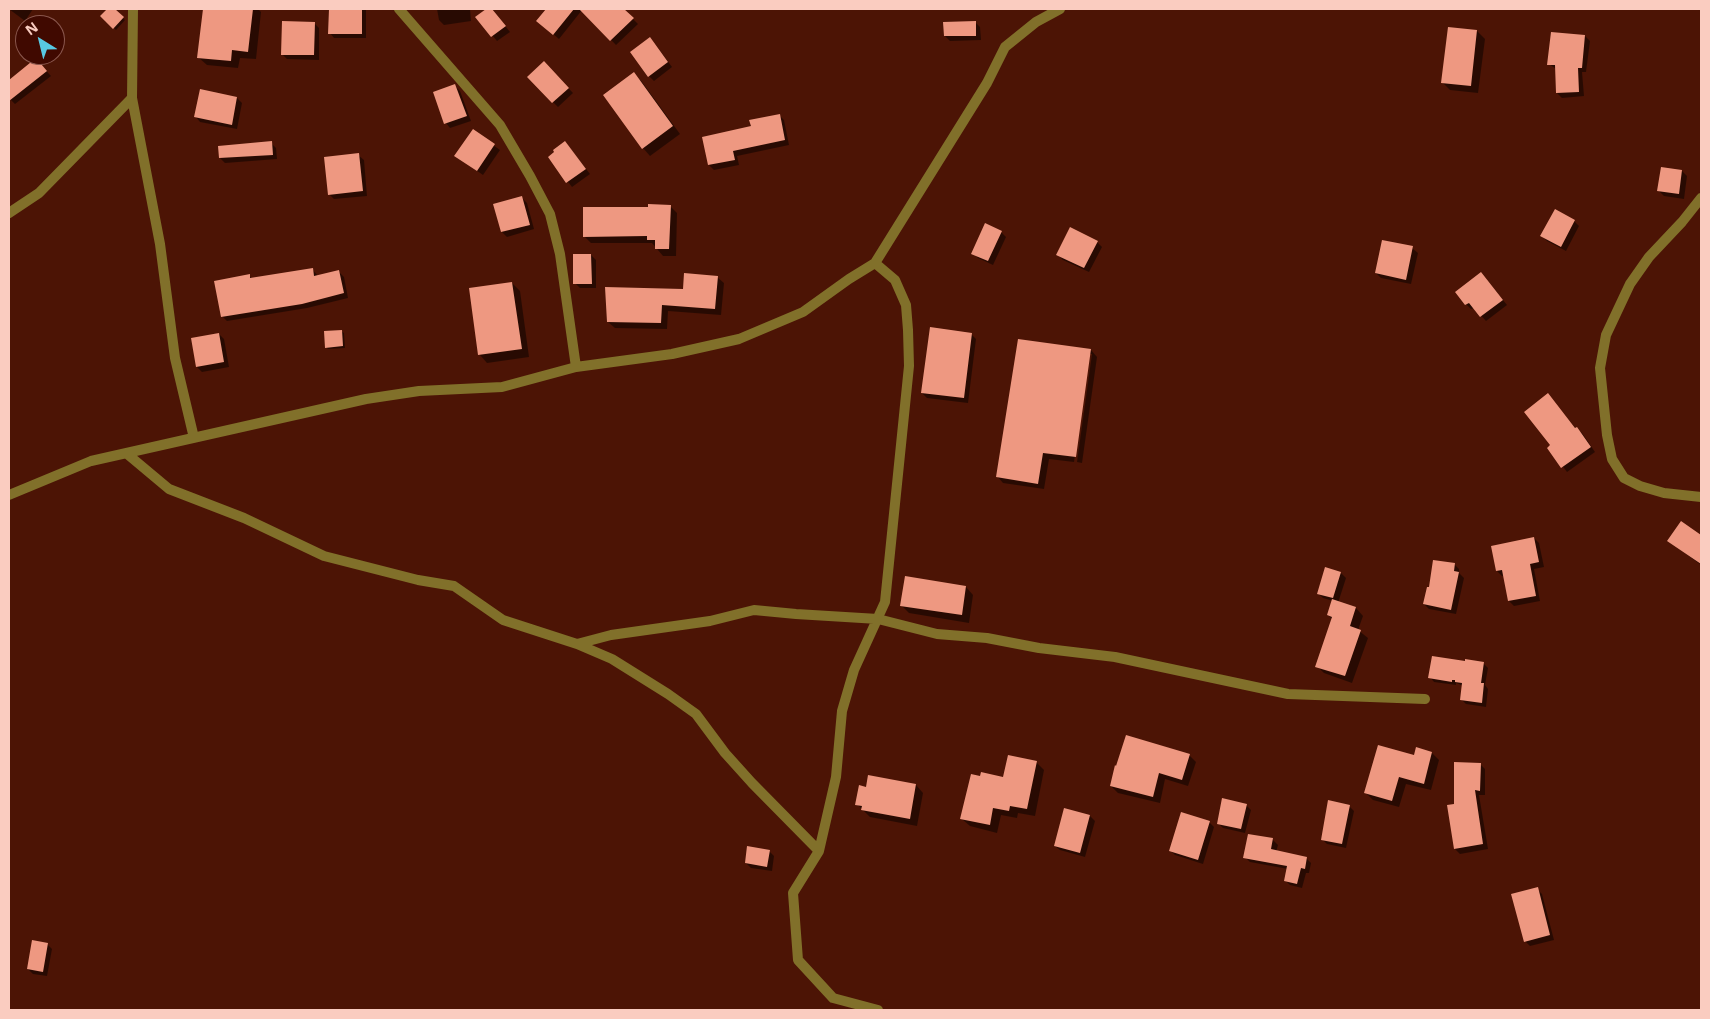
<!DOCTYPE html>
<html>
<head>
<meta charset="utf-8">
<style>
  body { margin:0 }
  #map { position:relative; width:1710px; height:1019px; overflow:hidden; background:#4c1405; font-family:"Open Sans",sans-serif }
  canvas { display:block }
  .frame { position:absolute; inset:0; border:10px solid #faccc0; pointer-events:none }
  .north { position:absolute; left:15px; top:15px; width:50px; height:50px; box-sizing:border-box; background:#400900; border:1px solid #8a574d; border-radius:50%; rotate:324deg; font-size:14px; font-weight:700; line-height:20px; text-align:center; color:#faccc0 }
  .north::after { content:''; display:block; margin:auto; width:18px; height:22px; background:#58c9e3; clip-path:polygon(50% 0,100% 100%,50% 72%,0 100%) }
</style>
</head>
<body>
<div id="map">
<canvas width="1710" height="1019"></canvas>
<div class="frame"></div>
<div class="north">N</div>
</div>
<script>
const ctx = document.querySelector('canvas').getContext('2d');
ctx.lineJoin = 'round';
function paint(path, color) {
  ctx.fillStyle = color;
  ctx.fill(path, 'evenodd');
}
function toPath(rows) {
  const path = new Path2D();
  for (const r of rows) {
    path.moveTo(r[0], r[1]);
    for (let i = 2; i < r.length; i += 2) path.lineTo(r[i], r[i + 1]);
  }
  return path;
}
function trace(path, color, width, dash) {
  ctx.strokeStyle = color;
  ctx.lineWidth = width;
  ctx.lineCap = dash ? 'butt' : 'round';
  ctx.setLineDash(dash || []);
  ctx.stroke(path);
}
const shadow = toPath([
  [9,9,33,9,25,21],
  [108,9,113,9,125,20,116,30,102,16],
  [204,9,258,9,261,12,256,59,240,58,238,68,207,65,199,58],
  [330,9,366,9,366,38,334,38,330,33],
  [437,9,470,9,471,21,444,25,439,20],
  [488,9,490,9,494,12,510,32,497,41,477,17],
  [548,9,623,9,638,24,616,45,582,10,559,39,538,21],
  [975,22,980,27,981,40,950,41,945,36],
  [314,23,319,28,319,60,287,59,282,54],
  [1477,31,1485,39,1478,93,1450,90,1442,82],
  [1585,36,1590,41,1586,72,1582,72,1584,96,1562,98,1557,93,1556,69,1549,64],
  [655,44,672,67,654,81,649,76],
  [36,60,51,76,15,104,9,98,9,81],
  [544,63,573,93,558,107,553,102],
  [634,74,642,82,680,134,650,156,643,148],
  [455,86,460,91,471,121,450,128,446,123],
  [237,98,242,103,237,129,200,122,196,117],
  [779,115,784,120,789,145,737,156,739,165,714,170,709,165,752,127],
  [473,131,500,150,483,175,456,156],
  [565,142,590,174,572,187,549,157],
  [271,143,276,148,277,159,225,163,220,158],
  [358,155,364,160,367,196,334,199,329,194],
  [1682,171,1687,176,1684,199,1664,196,1659,191],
  [522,198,527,203,534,229,507,237,502,232,495,205],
  [670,206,677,213,676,256,663,256,652,243,591,243,584,236,649,208],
  [1555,211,1574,221,1579,226,1566,251,1547,241,1542,236],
  [1001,232,1006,237,993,265,978,258,973,253],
  [1097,242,1102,247,1089,272,1063,260,1058,255],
  [1412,248,1418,253,1411,284,1381,278,1376,273],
  [591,255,596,260,596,288,580,288,575,283],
  [312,269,318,276,339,272,344,277,348,298,307,308,227,321,222,316,249,276,253,279],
  [717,277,724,283,721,315,668,311,667,329,615,328,608,322],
  [1486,279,1507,305,1486,321,1474,308,1471,309,1466,304,1457,293],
  [512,283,520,291,529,357,487,363,480,355,471,289],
  [341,331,344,333,345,348,328,349,326,347],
  [219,334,224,339,229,367,202,372,197,367],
  [971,334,976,339,968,403,927,398,922,393],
  [1091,350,1097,357,1082,463,1077,462,1092,354,1089,354,1074,462,1049,459,1044,489,1003,483,997,476],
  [1548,395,1576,429,1582,433,1595,452,1567,472,1549,448,1552,446],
  [1681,523,1701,537,1701,565,1669,541],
  [1534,538,1539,543,1544,567,1534,569,1540,601,1514,606,1509,601,1504,575,1502,576,1497,571],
  [1454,564,1459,569,1459,573,1464,578,1456,614,1429,609,1424,604,1430,589],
  [1341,573,1346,578,1338,603,1356,608,1363,616,1358,630,1368,638,1352,683,1324,673,1317,666,1332,619,1328,615,1333,601,1323,598,1318,593],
  [966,587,973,595,969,623,909,613,901,605],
  [1466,663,1483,663,1488,668,1485,685,1488,689,1486,707,1466,704,1461,699,1463,686,1459,684,1456,683,1456,685,1434,682,1430,677],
  [1417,749,1432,753,1439,760,1431,790,1406,784,1399,807,1373,800,1366,793,1415,757],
  [1189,755,1196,762,1188,786,1165,779,1160,803,1118,793,1111,786],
  [1036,762,1044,770,1035,816,1018,813,1017,818,1001,815,997,833,970,826,962,819,1004,779],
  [1480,764,1485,769,1485,795,1479,795,1488,849,1460,854,1455,849,1448,806,1455,805],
  [916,785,923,793,917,826,870,817,857,804,867,788],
  [1246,805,1251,810,1245,833,1223,828,1218,823],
  [1349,806,1354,811,1346,848,1327,844,1322,839],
  [1065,809,1090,816,1095,821,1085,857,1060,850,1055,846],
  [1209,822,1214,827,1203,864,1175,855,1170,850],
  [1273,840,1278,845,1276,852,1306,858,1311,863,1309,873,1306,873,1302,888,1290,885,1285,880,1288,869,1250,862,1245,857],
  [769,851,774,856,772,871,751,868,746,863],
  [1537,889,1542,894,1554,940,1530,946,1525,941],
  [47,944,52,949,47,976,33,974,28,969]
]);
const building = toPath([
  [107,9,115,9,124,17,113,29,100,16],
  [203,9,253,9,248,52,232,50,231,61,197,58],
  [329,9,362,9,362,34,328,34],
  [486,9,492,9,506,26,491,37,475,17],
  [546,9,574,9,553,35,536,21],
  [579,9,624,9,634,18,610,41],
  [282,21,315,22,314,55,281,55],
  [976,21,976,36,944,36,943,22],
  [1448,27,1477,30,1471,86,1441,83],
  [1551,32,1585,35,1582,68,1578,68,1579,92,1556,93,1555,65,1547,65],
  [650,37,668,62,648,77,630,52],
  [36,58,47,71,9,101,9,80],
  [544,61,569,88,552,103,527,77],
  [634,72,673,126,642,149,603,95],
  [455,84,467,116,444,124,433,92],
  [200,89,237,97,232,125,194,117],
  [780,114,785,140,733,151,735,160,708,165,702,137,751,126,749,120],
  [473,129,495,144,477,171,454,156],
  [272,141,273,155,219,158,218,146],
  [565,141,586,169,566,183,548,157,554,152,553,150],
  [359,153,363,191,328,195,324,157],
  [1661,167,1682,170,1679,194,1657,191],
  [522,196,530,225,501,232,493,204],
  [648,204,671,205,669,249,655,249,655,240,647,240,647,236,583,237,583,207,648,207],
  [1555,209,1575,220,1561,247,1540,236],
  [985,223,1002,231,988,261,971,254],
  [1070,227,1098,241,1084,268,1056,255],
  [1382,240,1413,246,1406,280,1375,273],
  [573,254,591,254,592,284,573,284],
  [313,268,314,276,339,270,344,293,302,304,221,317,214,281,250,274,250,278],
  [1481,272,1503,300,1480,317,1469,303,1465,305,1455,292],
  [684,273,718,276,715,309,662,305,661,323,607,322,605,287,683,289],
  [512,282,522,349,478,355,469,288],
  [930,327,972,333,964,398,921,393],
  [342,330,343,346,325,348,324,331],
  [219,333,224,362,196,367,191,338],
  [1018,339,1091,349,1076,457,1043,453,1038,484,996,477],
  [1548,393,1575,428,1577,427,1591,447,1561,468,1547,448,1550,445,1524,412],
  [1681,521,1701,535,1701,564,1667,541],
  [1534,537,1539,562,1530,564,1536,596,1508,601,1502,570,1496,571,1491,546],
  [1433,560,1455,563,1454,571,1459,572,1451,610,1423,604,1427,587,1429,587],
  [1325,567,1341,572,1333,598,1317,594],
  [905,576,966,586,962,615,900,606],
  [1332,599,1356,607,1350,626,1361,630,1345,676,1315,667,1332,617,1327,615],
  [1432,656,1465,661,1465,659,1484,662,1481,683,1484,683,1482,703,1460,700,1462,683,1455,682,1455,680,1452,680,1452,682,1428,678],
  [1126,735,1190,754,1182,780,1159,773,1153,797,1110,786,1115,765,1116,766],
  [1378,745,1414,755,1416,747,1432,752,1424,784,1399,777,1392,801,1364,793],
  [1008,755,1037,761,1027,809,1010,806,1009,811,993,808,990,825,960,819,971,774,980,776,981,772,1003,777],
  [1454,762,1481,763,1480,791,1475,790,1483,844,1454,849,1447,805,1454,804],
  [868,775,916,784,910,819,861,810,862,806,855,805,859,785,866,787],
  [1222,798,1247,804,1241,829,1217,824],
  [1328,800,1350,805,1342,844,1321,840],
  [1064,808,1090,815,1080,853,1054,846],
  [1181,812,1210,821,1198,860,1169,851],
  [1248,834,1273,838,1271,849,1307,857,1305,869,1301,868,1297,884,1284,881,1287,866,1243,858],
  [747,846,770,850,767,867,745,863],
  [1538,887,1550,935,1524,942,1511,894],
  [32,940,48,943,43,972,27,969]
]);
const minor = toPath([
  [133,9,132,98,160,244,175,358,194,438],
  [399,9,500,125,530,176,550,214,560,254,576,367],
  [1701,198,1682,222,1649,257,1630,284,1606,335,1600,368,1607,435,1612,459,1624,478,1640,486,1664,493,1701,497],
  [9,213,39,193,132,98],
  [875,263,895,280,906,305,908,330,909,366,885,602,854,670,842,711,836,777,819,851,793,893,798,960,833,998,878,1010],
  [126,453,169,489,244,518,324,556,418,580,454,586,503,620,577,644,611,635,710,621,754,610,796,614,878,619,937,634,987,638,1039,648,1115,657,1288,694,1425,699],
  [9,495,91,461,366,399,419,391,502,387,576,367,672,354,739,339,803,312,849,279,875,263,987,83,1005,47,1036,22,1060,9],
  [577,644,612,659,668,694,696,714,725,753,752,783,819,851]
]);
paint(shadow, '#0007');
paint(building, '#ee9881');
trace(minor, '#81702a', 10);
</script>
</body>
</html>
